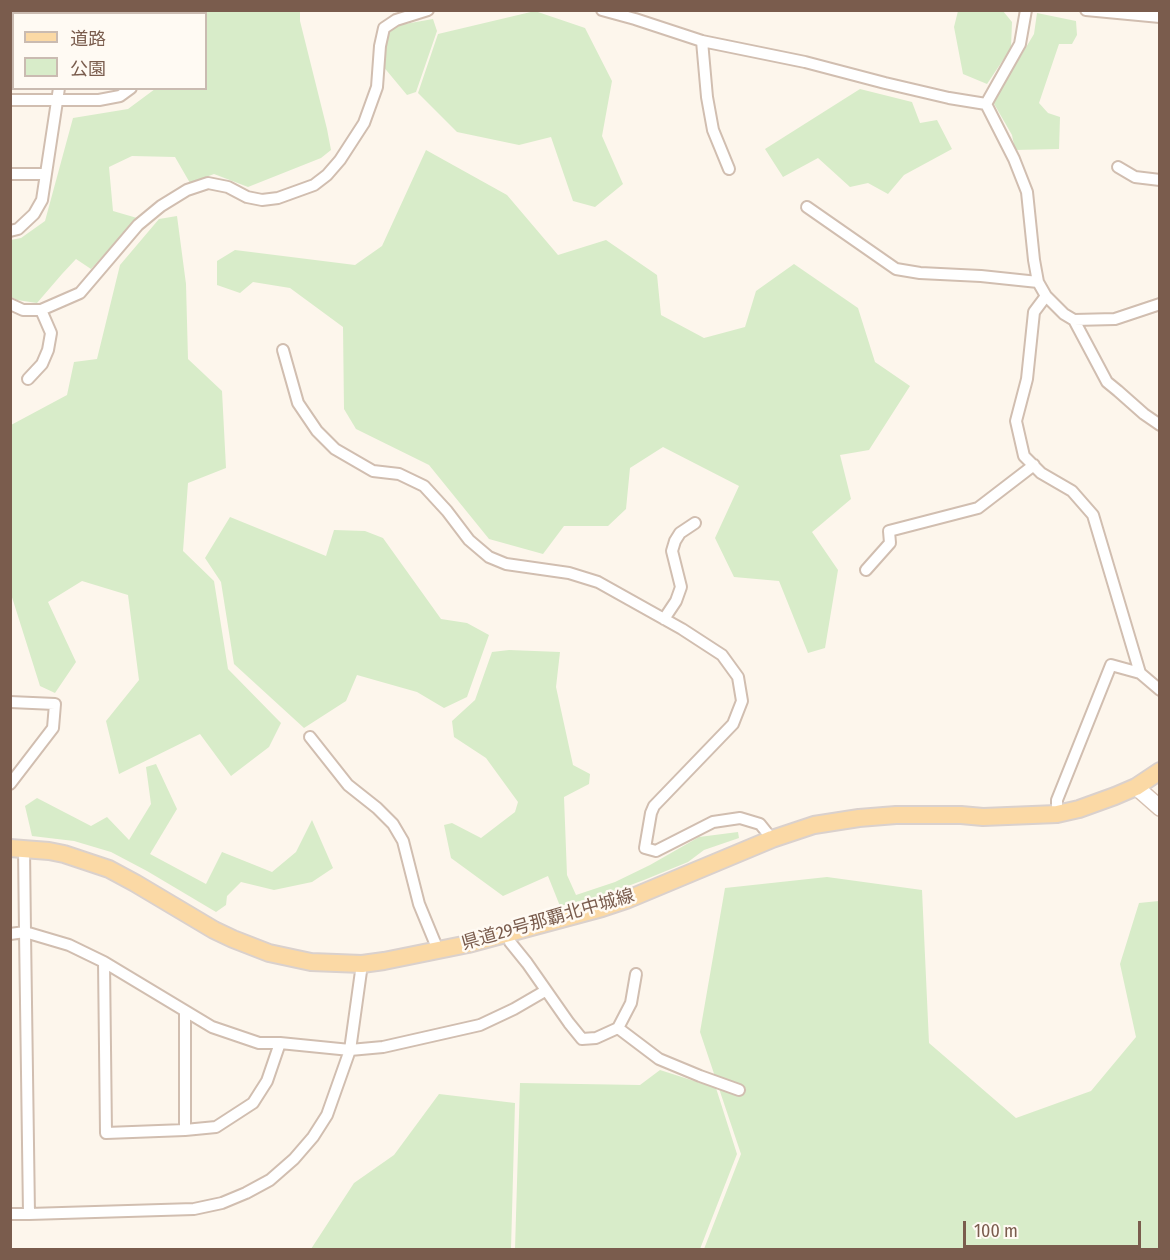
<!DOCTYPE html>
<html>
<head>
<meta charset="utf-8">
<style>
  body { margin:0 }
  #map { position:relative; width:1170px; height:1260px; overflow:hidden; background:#fdf6ec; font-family:"Fira Sans Condensed","Noto Sans JP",sans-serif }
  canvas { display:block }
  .frame { position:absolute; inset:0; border:12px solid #7a5c4d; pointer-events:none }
  .legend { position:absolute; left:12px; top:12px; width:195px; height:78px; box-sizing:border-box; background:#fffaf3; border:2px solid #cabbb1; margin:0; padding:8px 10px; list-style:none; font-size:18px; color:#7a5c4d }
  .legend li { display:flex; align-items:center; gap:12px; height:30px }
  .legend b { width:30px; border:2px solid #cabbb1 }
  .scale { position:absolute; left:963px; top:1221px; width:178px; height:27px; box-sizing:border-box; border:3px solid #7a5c4d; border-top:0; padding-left:8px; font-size:18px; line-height:21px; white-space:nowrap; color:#7a5c4d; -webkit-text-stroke:4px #fffaf3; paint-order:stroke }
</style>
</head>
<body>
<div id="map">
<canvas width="1170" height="1260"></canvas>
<div class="frame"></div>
<ul class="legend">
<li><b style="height:8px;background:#fbd9a5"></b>道路</li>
<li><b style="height:16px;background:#d8ecc9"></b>公園</li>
</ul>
<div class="scale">100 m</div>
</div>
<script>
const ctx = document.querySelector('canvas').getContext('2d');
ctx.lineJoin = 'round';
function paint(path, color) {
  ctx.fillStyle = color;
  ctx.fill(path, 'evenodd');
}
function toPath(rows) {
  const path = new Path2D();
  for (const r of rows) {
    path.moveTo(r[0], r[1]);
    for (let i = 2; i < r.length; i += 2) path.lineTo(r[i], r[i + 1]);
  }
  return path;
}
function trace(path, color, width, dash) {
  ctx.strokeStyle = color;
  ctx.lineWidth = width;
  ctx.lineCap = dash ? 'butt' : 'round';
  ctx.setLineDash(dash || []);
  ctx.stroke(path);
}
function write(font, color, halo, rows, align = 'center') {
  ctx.font = font + ' "Fira Sans Condensed","Noto Sans JP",sans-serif';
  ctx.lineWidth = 5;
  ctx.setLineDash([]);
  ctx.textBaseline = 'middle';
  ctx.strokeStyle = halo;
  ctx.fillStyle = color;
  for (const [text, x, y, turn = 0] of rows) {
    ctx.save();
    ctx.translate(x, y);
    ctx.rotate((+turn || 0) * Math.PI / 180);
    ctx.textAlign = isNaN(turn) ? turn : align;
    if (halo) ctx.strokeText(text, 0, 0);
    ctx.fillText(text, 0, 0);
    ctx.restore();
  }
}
const green = toPath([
  [178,11,300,11,300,21,327,129,331,150,321,158,248,187,214,174,190,183,175,157,132,156,109,167,113,211,137,218,91,269,76,259,62,274,37,303,17,300,11,297,11,240,21,238,45,221,73,118,128,109,155,89,206,88,206,14,177,13],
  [535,11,585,28,612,81,602,136,623,184,595,207,573,201,551,137,519,145,457,132,418,93,438,34],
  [958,11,1003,11,1012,22,1011,48,987,84,963,74,954,27],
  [1037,13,1076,21,1077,35,1072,44,1059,44,1039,103,1048,113,1060,117,1059,149,1015,150,1012,135,993,102,1034,34],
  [433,19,437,31,416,92,407,95,382,65,388,33,399,25],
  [860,89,912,102,920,123,937,120,952,149,904,175,888,194,868,183,850,187,818,158,783,177,765,149],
  [426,150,507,195,558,255,606,240,657,275,661,315,704,338,745,327,756,291,794,264,858,308,875,362,910,386,869,450,840,455,851,499,812,532,838,570,825,648,808,653,779,581,734,577,715,538,739,486,663,447,630,468,626,509,608,526,564,526,543,554,489,539,429,465,356,429,344,409,343,327,290,288,253,282,240,293,217,285,217,261,235,250,355,265,382,246],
  [177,216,186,284,188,359,222,391,226,468,188,483,183,551,214,581,228,669,281,723,269,747,231,776,200,734,119,774,106,721,139,680,128,595,82,581,48,602,76,662,55,693,40,686,11,594,11,425,67,395,74,362,97,359,120,265,159,219],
  [230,517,326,556,334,530,365,531,383,538,441,619,467,623,489,635,467,697,444,708,417,692,357,675,346,701,304,728,234,664,221,582,205,558],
  [509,650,560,652,556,687,573,765,590,774,589,784,564,797,567,875,576,895,615,882,650,865,699,837,738,832,739,838,704,850,688,862,644,880,601,896,560,906,548,876,503,896,451,858,444,825,452,823,481,838,515,812,518,802,486,758,454,737,452,721,475,700,492,652],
  [156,764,177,809,150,854,206,884,222,852,272,872,296,852,312,820,333,868,312,882,274,890,241,882,227,896,226,905,216,912,147,871,111,852,74,841,32,836,25,806,37,798,91,826,107,817,129,840,151,804,146,767],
  [827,877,922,890,929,1043,1016,1118,1091,1091,1136,1037,1120,964,1139,903,1159,901,1159,1249,704,1249,741,1154,700,1032,725,888],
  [660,1070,716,1088,737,1154,700,1249,515,1249,520,1083,640,1085],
  [439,1094,515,1103,511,1249,311,1249,354,1183,394,1155]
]);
const street = toPath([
  [153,10,153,14],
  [602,10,635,19,702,41,805,62,885,83,949,98,986,104],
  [1086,10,1160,17],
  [68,14,68,10],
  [10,26,14,26],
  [702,41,707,97,713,130,729,169],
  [10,100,99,100,120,96,131,88],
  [986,104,1014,159,1027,192,1034,260,1038,282,1046,296,1064,314,1074,320,1107,382,1118,391,1144,414,1160,425],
  [986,104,1020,44,1026,10],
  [1118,167,1135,177,1160,180],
  [10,174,46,174],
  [807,207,896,269,920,273,981,276,1038,282],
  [10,231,18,229,34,214,42,200,59,88],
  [1046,296,1034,312,1027,379,1016,421,1024,456,1041,473,1072,491,1093,515,1140,673],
  [10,304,23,310,41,310,80,293,138,225,161,206,187,190,208,183,228,187,247,197,262,200,278,198,314,185,327,175,340,160,364,123,377,87,380,46,384,28,396,20,428,10],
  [1074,320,1115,319,1160,304],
  [283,350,298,403,317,431,335,449,373,471,399,474,424,486,447,511,469,540,489,557,506,564,569,573,598,582,682,629,722,655,738,677,742,701,733,724,654,806,651,813,645,848,656,851,713,822,740,818,760,824,772,839],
  [28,379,42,364,48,350,51,333,41,310],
  [866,570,890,543,889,531,978,508,1034,465],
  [664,619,676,601,681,587,672,551,675,541,680,533,695,523],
  [10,702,55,704,53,728,10,784],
  [310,737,348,785,377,808,393,824,403,841,419,904,438,950],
  [1057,814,1057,800,1111,665,1140,673,1160,690],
  [24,848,25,932,69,945,104,962],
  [10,934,25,932,29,1214,194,1209,222,1203,246,1193,270,1180,294,1159,313,1137,327,1115,350,1050,362,964],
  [508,934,510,942,527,963,569,1023,582,1039,596,1038,618,1028,659,1059,700,1076,739,1090],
  [185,1011,185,1130],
  [618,1028,631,1003,636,974],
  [280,1043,267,1081,253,1103,216,1127,185,1130,106,1133,104,962,212,1027,259,1043,280,1043,350,1050,383,1047,480,1025,514,1009,545,991],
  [10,1214,29,1214]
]);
const secondary = toPath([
  [1136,787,1160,808]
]);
const primary = toPath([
  [10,848,49,851,64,854,109,869,135,883,214,930,233,939,269,953,311,962,362,964,384,961,468,944,602,908,626,900,772,839,814,825,859,818,896,815,961,815,983,817,1057,814,1079,809,1115,796,1136,787,1160,771]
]);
const streetNames = [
  ["県道29号那覇北中城線",548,920,-16]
];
paint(green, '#d8ecc9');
trace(street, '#d1beb0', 14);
trace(secondary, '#d6c0b0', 18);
trace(primary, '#dad1cd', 20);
trace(street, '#fff', 10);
trace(secondary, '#fff', 15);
trace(primary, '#fbd9a5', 16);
write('18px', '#7a5c4d', '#fffaf3', streetNames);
</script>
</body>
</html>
